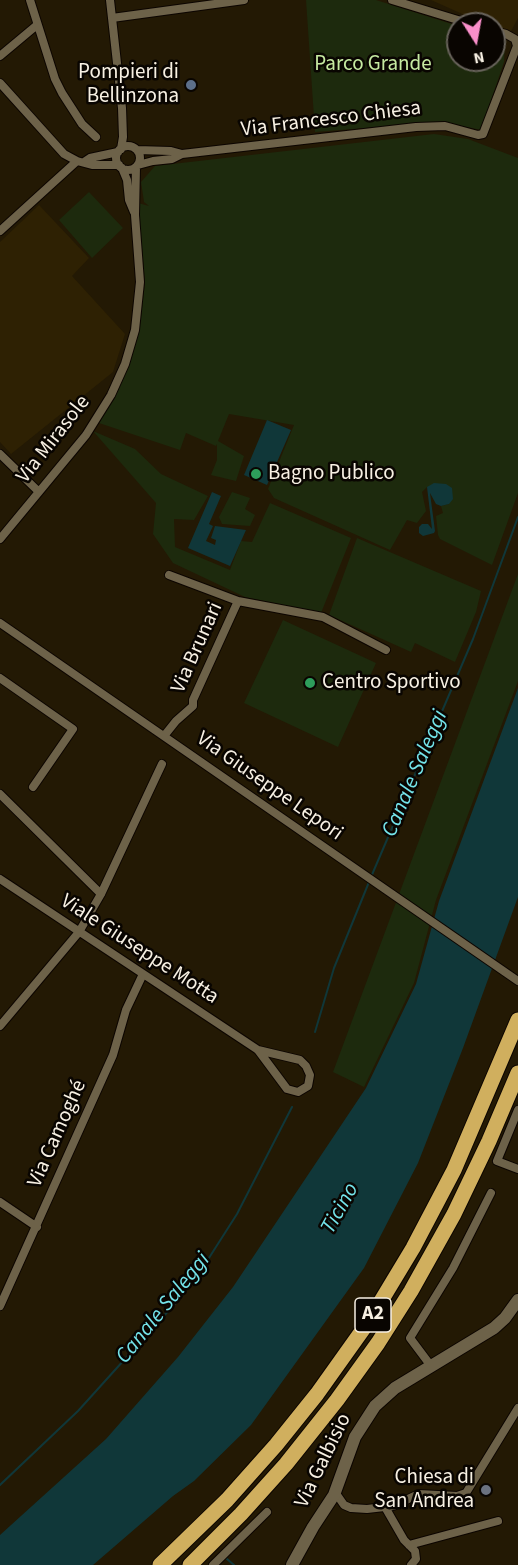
<!DOCTYPE html>
<html>
<head>
<meta charset="utf-8">
<style>
  body { margin:0 }
  #map { position:relative; width:518px; height:1565px; overflow:hidden; background:#231904; font-family:"Source Sans 3",sans-serif }
  canvas { display:block }
  .north { position:absolute; left:446px; top:12px; width:60px; height:60px; box-sizing:border-box; background:#090501; border:2px solid #68635b; border-radius:50%; rotate:169deg; font-size:16px; font-weight:700; line-height:24px; text-align:center; color:#f7f0e3 }
  .north::after { content:''; display:block; margin:auto; width:21px; height:27px; background:#f98fca; clip-path:polygon(50% 0,100% 100%,50% 72%,0 100%) }
</style>
</head>
<body>
<div id="map">
<canvas width="518" height="1565"></canvas>
<div class="north">N</div>
</div>
<script>
const ctx = document.querySelector('canvas').getContext('2d');
ctx.lineJoin = 'round';
function paint(path, color) {
  ctx.fillStyle = color;
  ctx.fill(path, 'evenodd');
}
function toPath(rows) {
  const path = new Path2D();
  for (const r of rows) {
    if (r.length === 3) {
      path.moveTo(r[0] + r[2], r[1]);
      path.arc(r[0], r[1], r[2], 0, 2 * Math.PI);
      continue;
    }
    path.moveTo(r[0], r[1]);
    for (let i = 2; i < r.length; i += 2) path.lineTo(r[i], r[i + 1]);
  }
  return path;
}
function trace(path, color, width, dash) {
  ctx.strokeStyle = color;
  ctx.lineWidth = width;
  ctx.lineCap = dash ? 'butt' : 'round';
  ctx.setLineDash(dash || []);
  ctx.stroke(path);
}
function write(font, color, halo, rows, align = 'center') {
  ctx.font = font + ' "Source Sans 3",sans-serif';
  ctx.lineWidth = 5;
  ctx.setLineDash([]);
  ctx.textBaseline = 'middle';
  ctx.strokeStyle = halo;
  ctx.fillStyle = color;
  for (const [text, x, y, turn = 0] of rows) {
    ctx.save();
    ctx.translate(x, y);
    ctx.rotate((+turn || 0) * Math.PI / 180);
    ctx.textAlign = isNaN(turn) ? turn : align;
    if (halo) ctx.strokeText(text, 0, 0);
    ctx.fillText(text, 0, 0);
    ctx.restore();
  }
}
const built = toPath([
  [431,0,518,0,518,18,509,35,494,28,494,24,485,24],
  [39,205,89,258,72,276,125,334,113,372,11,454,0,442,0,242]
]);
const green = toPath([
  [306,0,376,0,458,26,458,60,494,60,494,38,505,42,504,62,481,130,442,122,315,132],
  [434,134,468,139,518,158,518,493,492,565,440,539,438,535,436,516,443,513,441,506,449,504,427,487,422,492,426,511,417,523,407,520,390,550,274,498,268,489,294,425,229,414,218,441,244,456,236,481,211,475,217,460,217,444,216,446,186,433,180,450,99,423,124,375,140,324,145,283,138,203,149,206,144,202,141,182,155,166],
  [89,192,123,228,92,258,59,220],
  [93,431,135,449,161,474,208,496,194,520,174,519,175,547,230,570,241,541,252,542,270,503,351,538,321,613,245,597,173,563,153,534,156,503],
  [232,492,250,498,245,509,255,515,250,526,222,524,219,517],
  [357,538,481,591,476,612,455,662,415,643,411,652,329,615],
  [518,574,518,681,436,900,414,983,364,1087,333,1072],
  [283,620,376,663,338,747,244,703]
]);
const water = toPath([
  [267,420,291,430,267,485,244,475],
  [434,483,446,484,452,488,453,499,449,504,441,506,436,504,430,493,435,531,434,533,423,536,419,533,419,527,422,524,428,524,432,529,427,487],
  [212,492,221,496,209,524,213,526,206,541,215,545,216,540,211,538,215,526,246,530,230,566,188,548],
  [518,688,518,897,463,1048,418,1163,364,1268,251,1425,194,1481,173,1496,93,1565,0,1565,0,1535,106,1439,178,1357,233,1287,366,1088,416,984,439,901]
]);
const stream = toPath([
  [371,877,473,639,518,517],
  [315,1032,334,968,369,882],
  [0,1485,78,1411,180,1298,207,1261,237,1214,292,1107],
  [227,1559,234,1565]
]);
const street = toPath([
  [30,0,55,79,62,93,82,124,96,137],
  [110,0,122,108,123,137,121,149],
  [392,0,471,24],
  [112,18,244,0],
  [0,56,37,25],
  [0,83,64,154,77,161,92,165,119,165],
  [128,158,12],
  [137,150,171,151,182,154],
  [84,162,90,158,118,152],
  [138,165,153,161,172,159,182,154,416,127,445,126,478,135,483,134,517,46,515,39,506,34,494,31],
  [122,168,127,180,129,200,134,212],
  [0,231,77,161],
  [0,454,38,491],
  [0,539,86,435,111,395,125,364,135,330,140,282,135,215,136,167],
  [238,601,323,617,386,650],
  [0,623,518,981],
  [0,678,73,729,33,787],
  [164,736,176,721,193,706,193,700,238,601,169,575],
  [0,794,101,894],
  [0,879,258,1050,287,1089,298,1092,308,1086,310,1075,306,1066,300,1060,258,1050],
  [0,1026,79,932,101,894,162,764],
  [518,1110,497,1161,518,1169],
  [0,1202,37,1227],
  [0,1306,113,1055,126,1010,143,974],
  [431,1366,410,1338,453,1268,491,1193],
  [335,1492,344,1505,351,1508,367,1509,393,1506,419,1494,457,1496,466,1493,518,1408],
  [385,1507,404,1540,415,1551,416,1559,411,1565],
  [409,1545,498,1521],
  [213,1565,267,1512]
]);
const secondary = toPath([
  [292,1565,313,1527,334,1495,355,1437,375,1406,395,1388,494,1328,505,1318,518,1300]
]);
const highway = toPath([
  [160,1565,227,1500,276,1445,317,1394,369,1321,413,1248,454,1170,518,1020],
  [190,1565,241,1514,286,1464,337,1400,378,1343,411,1291,454,1214,489,1141,518,1073]
]);
const markers = [
  [191,85,6,"#5c6f8a"],
  [256,474,6,"#2e9e5b"],
  [310,683,6,"#2e9e5b"],
  [486,1490,6,"#6b7280"]
];
const shields = [
  [373,1315,36]
];
const shieldNames = [
  ["A2",373,1315]
];
const parkNames = [
  ["Parco Grande",373,65]
];
const poiNames = [
  ["Pompieri di",179,73],
  ["Bellinzona",179,97],
  ["Bagno Publico",268,474,"left"],
  ["Centro Sportivo",322,683,"left"],
  ["Chiesa di",474,1478],
  ["San Andrea",474,1502]
];
const streetNames = [
  ["Via Francesco Chiesa",331,120,-7],
  ["Via Mirasole",54,440,-52],
  ["Via Brunari",198,648,-66],
  ["Via Giuseppe Lepori",269,787,35],
  ["Viale Giuseppe Motta",139,950,33],
  ["Via Camoghé",58,1134,-66],
  ["Via Galbisio",324,1461,-64]
];
const waterNames = [
  ["Canale Saleggi",416,774,-67],
  ["Ticino",341,1209,-61],
  ["Canale Saleggi",164,1309,-51]
];
paint(built, '#2e2103');
paint(green, '#1d2a0d');
paint(water, '#103739');
trace(stream, '#103739', 2);
trace(street, '#0c0500', 10);
trace(secondary, '#0c0500', 14);
trace(highway, '#0c0500', 17);
trace(street, '#6d6249', 8);
trace(secondary, '#6d6249', 12);
trace(highway, '#d0af5e', 15);
for (const [x, y, r, color] of markers) {
  const dot = new Path2D();
  dot.arc(x, y, r, 0, 2 * Math.PI);
  ctx.fillStyle = color;
  ctx.fill(dot);
  trace(dot, '#090501', 2);
}
for (const [x, y, w] of shields) {
  const box = new Path2D();
  box.roundRect(x - w / 2, y - 17, w, 34, 4.5);
  ctx.fillStyle = '#090501';
  ctx.fill(box);
  trace(box, '#f7f0e3', 1.5);
}
write('bold 20px', '#f7f0e3', null, shieldNames);
write('21px', '#c6eaa1', '#090501', parkNames);
write('21px', '#f7f0e3', '#090501', poiNames, 'right');
write('21px', '#f7f0e3', '#090501', streetNames);
write('italic 22px', '#74e4ea', '#090501', waterNames);
</script>
</body>
</html>
